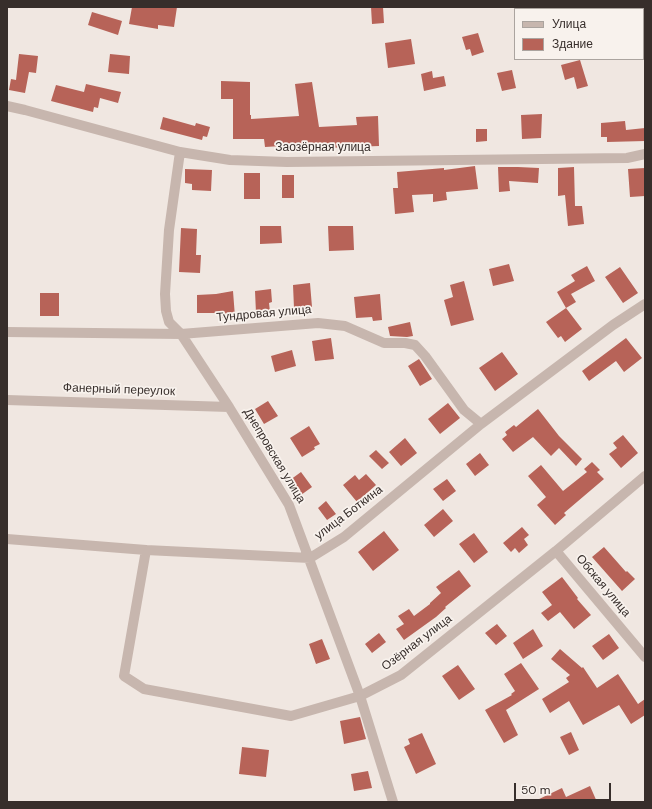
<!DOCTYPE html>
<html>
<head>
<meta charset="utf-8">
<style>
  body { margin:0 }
  #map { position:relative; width:652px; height:809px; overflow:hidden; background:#f0e7e1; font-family:"DM Sans",sans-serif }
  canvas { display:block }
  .frame { position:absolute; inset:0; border:8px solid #372e2b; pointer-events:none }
  .legend { position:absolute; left:514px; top:8px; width:130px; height:52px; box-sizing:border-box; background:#f8f2ed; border:1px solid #aba49f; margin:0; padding:5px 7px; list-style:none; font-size:12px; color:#372e2b }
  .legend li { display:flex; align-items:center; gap:8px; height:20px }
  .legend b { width:20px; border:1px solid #aba49f }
  .scale { position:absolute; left:514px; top:783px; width:97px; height:18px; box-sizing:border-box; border:2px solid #372e2b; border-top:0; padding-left:5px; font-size:12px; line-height:14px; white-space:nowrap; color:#372e2b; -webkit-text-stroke:3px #f8f2ed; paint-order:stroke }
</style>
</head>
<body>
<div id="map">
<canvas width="652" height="809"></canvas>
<div class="frame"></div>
<ul class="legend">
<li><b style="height:5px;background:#c7b6ae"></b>Улица</li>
<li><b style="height:11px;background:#b76358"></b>Здание</li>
</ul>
<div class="scale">50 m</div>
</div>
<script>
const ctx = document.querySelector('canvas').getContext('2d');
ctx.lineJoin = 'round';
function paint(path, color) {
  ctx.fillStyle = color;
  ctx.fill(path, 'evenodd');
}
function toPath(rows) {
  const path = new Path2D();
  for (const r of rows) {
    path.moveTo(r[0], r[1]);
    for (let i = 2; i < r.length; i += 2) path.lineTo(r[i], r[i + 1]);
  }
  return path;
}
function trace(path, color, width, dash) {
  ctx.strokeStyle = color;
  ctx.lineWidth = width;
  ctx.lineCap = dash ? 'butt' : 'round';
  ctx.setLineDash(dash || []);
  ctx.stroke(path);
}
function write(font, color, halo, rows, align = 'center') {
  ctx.font = font + ' "DM Sans",sans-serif';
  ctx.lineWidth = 3.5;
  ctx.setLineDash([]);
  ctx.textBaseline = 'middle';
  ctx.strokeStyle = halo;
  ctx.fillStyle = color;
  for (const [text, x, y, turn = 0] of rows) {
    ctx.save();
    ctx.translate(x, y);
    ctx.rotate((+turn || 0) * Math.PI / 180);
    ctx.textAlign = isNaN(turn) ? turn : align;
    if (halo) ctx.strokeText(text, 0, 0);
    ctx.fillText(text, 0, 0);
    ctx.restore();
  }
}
const building = toPath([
  [132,7,177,7,174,27,158,25,158,29,129,24],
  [371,7,383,7,384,23,372,24],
  [92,12,122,21,118,35,88,25],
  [478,33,484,52,472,56,470,49,466,50,462,37],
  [411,39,415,64,388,68,385,43],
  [19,54,38,56,36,73,29,72,25,93,9,90,11,79,16,80],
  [110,54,130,56,129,74,108,72],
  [580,60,588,86,577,89,574,77,565,80,561,65],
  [512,70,516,88,502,91,497,73],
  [432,71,433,78,444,76,446,86,424,91,421,74],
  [221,81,250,82,250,115,251,115,251,119,299,116,295,84,312,82,319,127,357,125,356,117,378,116,379,146,325,148,325,145,299,146,298,145,265,147,264,139,233,139,233,99,221,99],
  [86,84,121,92,118,103,100,98,98,108,94,107,93,112,51,101,56,85,84,92],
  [542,114,541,138,522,139,521,115],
  [163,117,195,126,196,123,210,127,207,137,203,136,202,140,160,129],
  [625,121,626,130,645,128,645,141,607,142,607,137,601,137,601,123],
  [476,129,487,129,487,141,476,142],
  [475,166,478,189,446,192,447,200,433,202,433,194,412,195,414,212,395,214,393,188,398,188,397,172,444,168,444,170],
  [498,167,518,167,539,168,538,183,509,181,510,191,499,192],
  [574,167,575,206,582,206,584,224,568,226,565,195,558,196,558,168],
  [645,168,645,196,630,197,628,169],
  [185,169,212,170,211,191,192,190,192,184,185,183],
  [244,173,260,173,260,199,244,199],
  [282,175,294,175,294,198,282,198],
  [260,226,281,226,282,243,260,244],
  [328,226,353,226,354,250,329,251],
  [181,228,197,229,196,255,201,255,200,273,179,272],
  [509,264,514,281,493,286,489,269],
  [587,266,595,281,571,294,576,302,566,308,582,329,565,342,561,336,558,338,546,322,566,308,557,292,575,281,571,275],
  [620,267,638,293,623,303,605,277],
  [464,281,474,320,451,326,444,300,453,297,450,285],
  [310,283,312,307,294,308,293,285],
  [271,289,272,302,269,303,270,312,256,313,255,291],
  [233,291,235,317,218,318,218,313,197,313,197,295,216,294],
  [40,293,59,293,59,316,40,316],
  [380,294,382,320,373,321,372,317,356,318,354,297],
  [410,322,413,336,407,337,390,336,388,327],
  [331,338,334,359,315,361,312,341],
  [626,338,642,358,624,372,616,361,589,381,582,371],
  [292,350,296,366,275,372,271,356],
  [502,352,518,374,495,391,479,368],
  [419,359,432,379,420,386,408,366],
  [268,401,278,416,264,424,255,409],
  [448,403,460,418,440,434,428,419],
  [538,409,559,436,582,459,576,466,559,448,551,456,533,437,513,452,502,439,507,435,505,432,514,425,516,427],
  [309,426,320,444,314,447,315,449,302,457,290,438],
  [623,435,638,453,621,468,609,454,617,448,613,443],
  [405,438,417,453,401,466,389,452],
  [376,450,389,463,382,469,369,456],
  [480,453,489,465,475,476,466,464],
  [592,462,600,470,597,472,604,479,564,513,566,515,555,525,537,505,546,497,528,476,541,465,563,491,587,472,584,469],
  [301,472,312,487,301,495,290,480],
  [366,474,376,485,357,502,343,485,355,475,359,480],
  [447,479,456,491,443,501,433,489],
  [326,501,336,514,327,520,318,508],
  [443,509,453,521,434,537,424,525],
  [522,527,529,535,524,539,528,545,519,553,515,548,511,552,503,543],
  [384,531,399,550,373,571,358,552],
  [474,533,488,552,474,563,459,544],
  [604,547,626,572,627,571,635,579,622,591,592,557],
  [459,570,471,586,445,607,446,608,436,617,404,640,396,629,404,624,398,616,409,609,414,616,430,604,430,603,441,593,436,587],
  [562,577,578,598,577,599,591,615,574,629,560,612,548,621,541,613,552,605,542,592],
  [497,624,507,636,496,645,485,633],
  [533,629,543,646,523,659,513,643],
  [379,633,386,642,372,653,365,644],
  [609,634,619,648,603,660,592,646],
  [322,639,330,659,316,664,309,644],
  [560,649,582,668,583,667,597,688,618,674,638,704,645,699,645,715,631,724,619,705,583,725,569,701,550,713,542,699,569,682,566,678,570,675,551,659],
  [521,663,539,689,506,710,518,735,504,743,485,710,512,695,511,694,515,691,504,674],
  [458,665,475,689,459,700,442,676],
  [360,717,366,739,344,744,340,721],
  [571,732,579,750,569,755,560,737],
  [422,733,436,764,416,774,404,747,410,744,408,739],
  [242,747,269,750,266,777,239,774],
  [368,771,372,788,354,791,351,774],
  [590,786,597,802,533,802,562,788,566,797]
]);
const street = toPath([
  [7,106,25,110,180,152,230,160,287,162,627,158,645,154],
  [180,152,169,230,165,294,166,311,169,322,181,334,229,407,289,505,360,696,393,802],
  [7,332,181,334,318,323,345,326,384,343,405,343,415,345,425,356,464,410,481,424],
  [7,400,229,407],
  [7,539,146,550,310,558,344,537,481,424,613,325,645,304],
  [146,550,124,676,144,689,291,716,360,696,401,675,556,551,645,476],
  [556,551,645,657]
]);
const streetNames = [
  ["Заозёрная улица",323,148],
  ["Тундровая улица",264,314,-5],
  ["Фанерный переулок",119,390,2],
  ["Днепровская улица",274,456,59],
  ["улица Боткина",349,513,-37],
  ["Обская улица",603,586,50],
  ["Озёрная улица",417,643,-37]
];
paint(building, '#b76358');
trace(street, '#c7b6ae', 10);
write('12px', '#372e2b', '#f8f2ed', streetNames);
</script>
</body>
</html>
